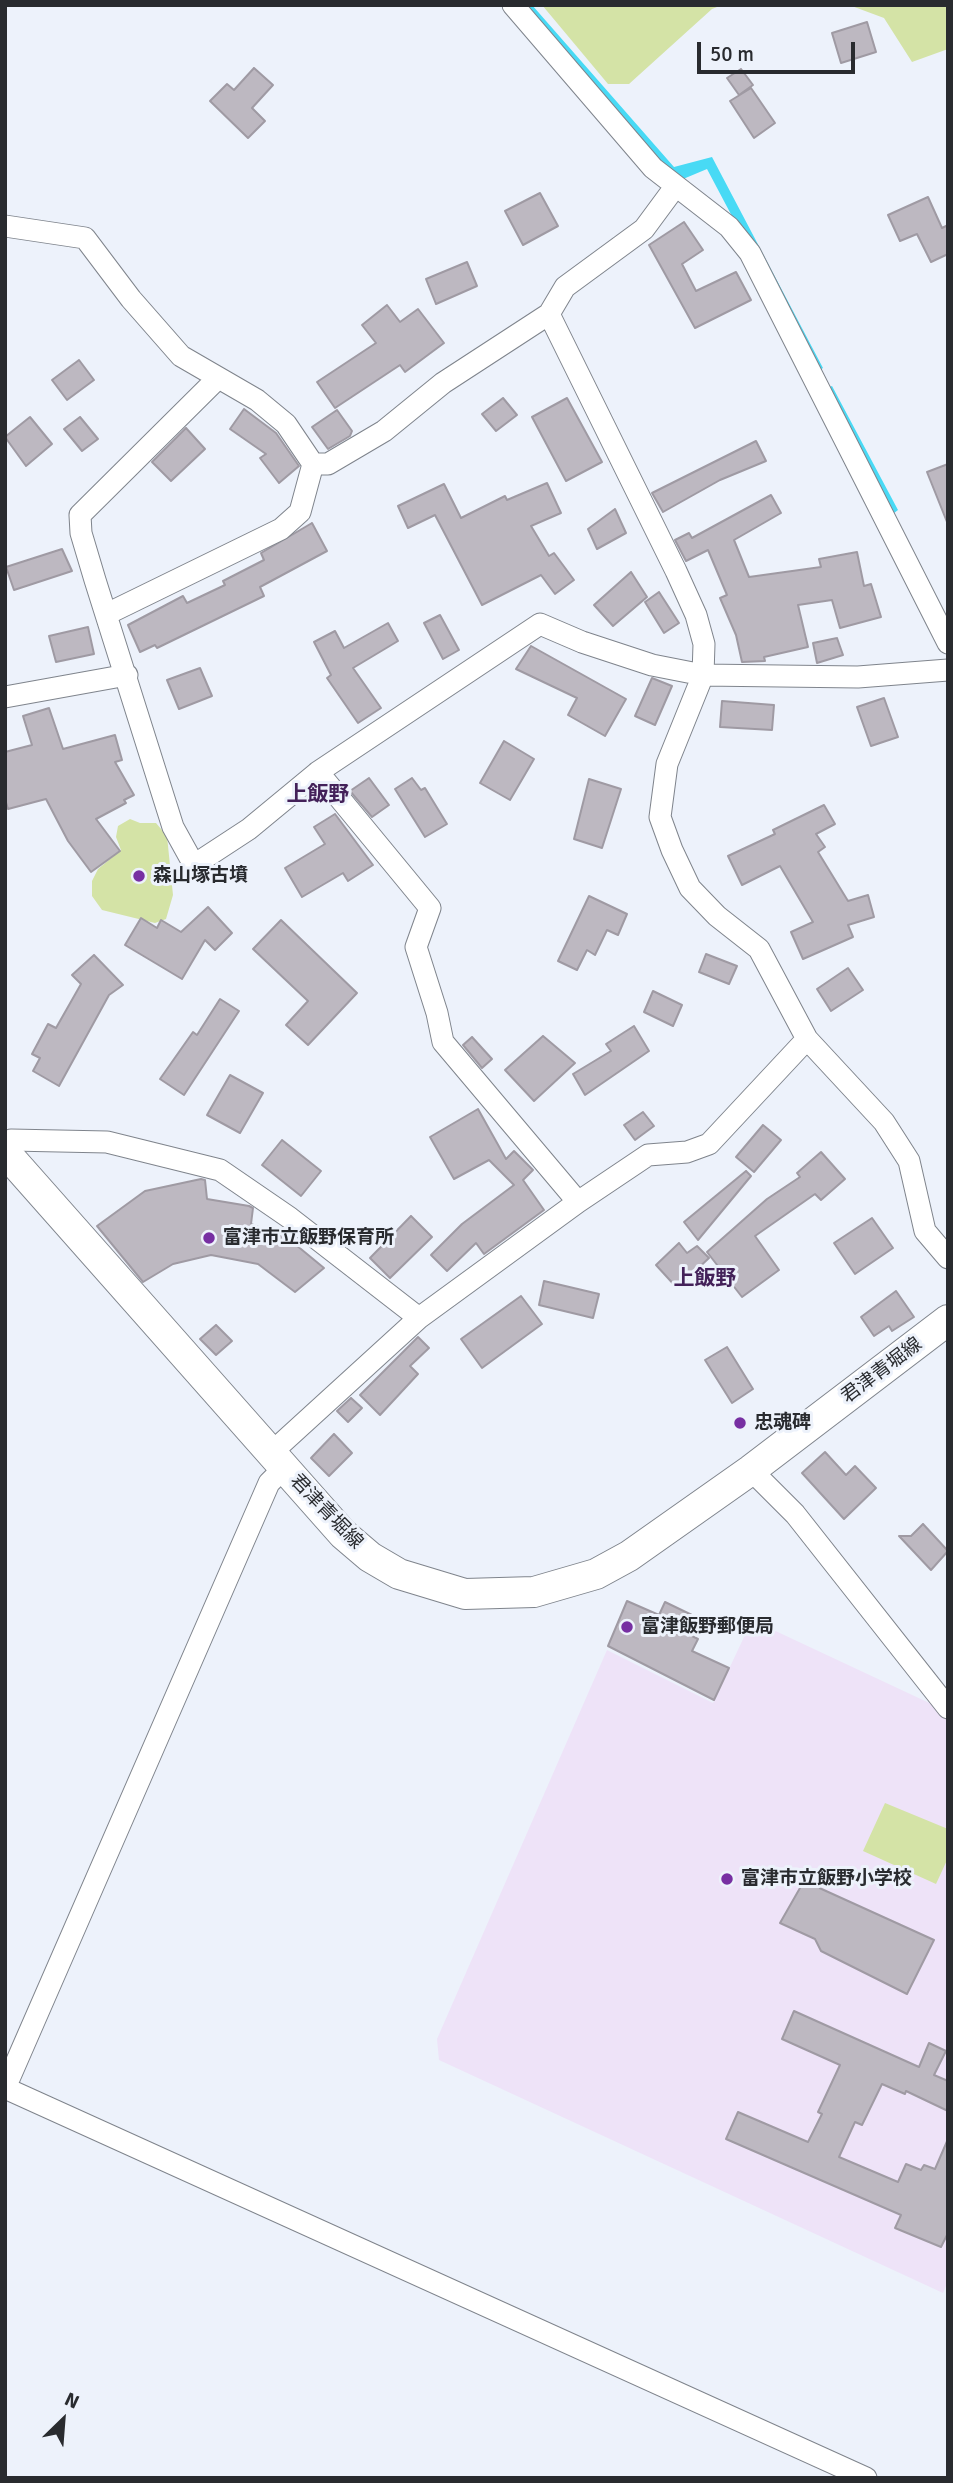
<!DOCTYPE html>
<html>
<head>
<meta charset="utf-8">
<style>
  body { margin:0 }
  #map { position:relative; width:953px; height:2483px; overflow:hidden; background:#edf2fb; font-family:Signika,sans-serif }
  canvas { display:block }
  .frame { position:absolute; inset:0; border:7px solid #292b2f; pointer-events:none }
  .north { position:absolute; left:28px; top:2385px; width:70px; height:70px; -webkit-text-stroke:5px #edf2fb; paint-order:stroke; rotate:25deg; font-size:19px; font-weight:700; line-height:28px; text-align:center; color:#292b2f }
  .north::after { content:''; display:block; margin:auto; width:24px; height:32px; background:#292b2f; clip-path:polygon(50% 0,100% 100%,50% 72%,0 100%) }
  .scale { position:absolute; left:697px; top:42px; width:158px; height:32px; box-sizing:border-box; border:4px solid #292b2f; border-top:0; padding-left:9px; font-size:21px; line-height:24px; white-space:nowrap; color:#292b2f; -webkit-text-stroke:5px #edf2fb; paint-order:stroke }
</style>
</head>
<body>
<div id="map">
<canvas width="953" height="2483"></canvas>
<div class="frame"></div>
<div class="north">N</div>
<div class="scale">50 m</div>
</div>
<script>
const ctx = document.querySelector('canvas').getContext('2d');
ctx.lineJoin = 'round';
function paint(path, color) {
  ctx.fillStyle = color;
  ctx.fill(path, 'evenodd');
}
function toPath(rows) {
  const path = new Path2D();
  for (const r of rows) {
    path.moveTo(r[0], r[1]);
    for (let i = 2; i < r.length; i += 2) path.lineTo(r[i], r[i + 1]);
  }
  return path;
}
function trace(path, color, width, dash) {
  ctx.strokeStyle = color;
  ctx.lineWidth = width;
  ctx.lineCap = dash ? 'butt' : 'round';
  ctx.setLineDash(dash || []);
  ctx.stroke(path);
}
function write(font, color, halo, rows, align = 'center') {
  ctx.font = font + ' Signika,"Noto Sans JP",sans-serif';
  ctx.lineWidth = 6;
  ctx.setLineDash([]);
  ctx.textBaseline = 'middle';
  ctx.strokeStyle = halo;
  ctx.fillStyle = color;
  for (const [text, x, y, turn = 0] of rows) {
    ctx.save();
    ctx.translate(x, y);
    ctx.rotate((+turn || 0) * Math.PI / 180);
    ctx.textAlign = isNaN(turn) ? turn : align;
    if (halo) ctx.strokeText(text, 0, 0);
    ctx.fillText(text, 0, 0);
    ctx.restore();
  }
}
const education = toPath([
  [752,1620,940,1708,948,1719,948,2281,943,2293,439,2060,437,2039,607,1650,713,1703]
]);
const green = toPath([
  [542,5,722,5,712,9,629,84,608,84],
  [849,5,948,5,948,49,912,62,884,18],
  [130,819,140,823,156,823,167,836,173,895,166,919,155,923,102,910,92,896,92,881,98,869,121,850,116,837,118,826],
  [885,1803,948,1829,948,1858,936,1884,863,1851]
]);
const water = toPath([
  [519,5,532,5,674,167,712,157,823,368,815,373,707,169,676,182],
  [832,386,898,510,889,517,824,389]
]);
const building = toPath([
  [867,22,876,52,841,63,832,33,867,22],
  [254,68,273,85,252,108,265,121,248,138,210,101,227,84,234,90,254,68],
  [741,69,753,85,739,95,727,78,741,69],
  [751,88,775,123,754,138,730,101,751,88],
  [540,193,558,226,523,245,505,211,540,193],
  [928,197,942,228,948,225,948,254,931,262,917,234,900,241,888,215,928,197],
  [684,222,703,250,682,264,696,291,736,272,751,300,695,328,649,245,684,222],
  [467,262,477,286,436,304,426,279,467,262],
  [387,305,400,322,418,309,444,343,405,372,400,365,335,408,317,382,376,343,362,325,387,305],
  [79,360,94,380,67,400,52,380,79,360],
  [503,398,517,415,496,431,482,414,503,398],
  [567,398,602,462,566,481,532,417,567,398],
  [244,409,276,433,299,466,279,483,260,458,266,454,230,429,244,409],
  [337,410,352,431,350,436,328,449,312,427,337,410],
  [30,417,52,444,26,466,5,437,30,417],
  [80,417,98,439,82,451,64,429,80,417],
  [186,428,205,449,171,481,152,462,186,428],
  [756,441,766,461,720,480,663,512,652,493,756,441],
  [948,464,948,521,947,522,927,472,948,464],
  [547,483,561,513,531,526,549,556,554,553,574,580,555,594,541,575,482,605,435,515,408,528,398,506,444,484,461,518,505,496,507,500,547,483],
  [771,495,781,513,734,540,749,577,821,567,819,559,857,552,864,586,871,584,881,617,840,628,832,600,798,605,808,647,764,657,765,661,742,662,736,635,720,598,727,595,708,550,686,561,675,540,689,533,692,538,771,495],
  [615,509,626,533,597,549,588,529,615,509],
  [312,523,327,551,260,587,264,596,157,648,155,645,140,652,128,625,183,596,187,603,225,585,223,581,264,560,261,553,312,523],
  [62,549,72,571,14,590,6,567,62,549],
  [631,572,647,597,613,626,594,605,631,572],
  [659,592,679,623,664,633,645,602,659,592],
  [440,615,459,650,443,659,424,623,440,615],
  [388,623,398,641,353,668,381,708,358,723,327,678,331,675,314,642,335,631,344,648,388,623],
  [88,627,94,654,56,662,49,636,88,627],
  [837,638,843,655,817,663,813,643,837,638],
  [531,646,626,699,605,736,568,715,577,698,516,669,531,646],
  [200,668,212,696,179,709,167,680,200,668],
  [652,678,672,686,655,725,635,716,652,678],
  [884,698,898,737,871,746,857,707,884,698],
  [722,701,774,705,772,730,720,727,722,701],
  [49,708,63,749,115,735,122,760,115,762,134,795,124,800,126,803,96,819,120,851,91,872,68,841,46,799,8,809,5,799,5,752,32,745,23,716,49,708],
  [504,741,534,759,510,800,480,783,504,741],
  [369,778,389,805,372,817,350,791,369,778],
  [412,778,421,790,425,788,447,824,425,837,395,789,412,778],
  [589,779,621,789,602,848,574,839,589,779],
  [824,805,835,824,816,834,825,847,818,852,848,901,868,895,874,917,848,925,853,937,803,959,791,932,813,922,780,866,742,885,728,856,775,834,773,830,824,805],
  [335,814,373,865,348,881,343,873,302,897,285,868,325,844,314,827,335,814],
  [589,896,627,914,618,935,607,930,595,955,587,950,577,970,558,961,589,896],
  [208,907,232,933,215,950,205,940,182,979,125,945,141,918,157,928,161,920,181,932,208,907],
  [281,920,357,993,308,1045,286,1025,308,1001,253,949,281,920],
  [706,954,737,966,729,984,699,972,706,954],
  [94,955,123,985,109,995,59,1086,33,1071,40,1058,32,1054,48,1024,56,1028,81,984,72,975,94,955],
  [848,968,863,990,831,1011,817,989,848,968],
  [653,991,682,1005,673,1026,644,1012,653,991],
  [220,999,239,1011,184,1095,160,1079,193,1032,197,1035,220,999],
  [634,1026,649,1051,585,1095,573,1074,611,1051,606,1044,634,1026],
  [543,1036,575,1063,534,1101,505,1070,543,1036],
  [472,1037,492,1059,482,1068,463,1045,472,1037],
  [230,1075,263,1093,240,1133,207,1115,230,1075],
  [478,1109,506,1159,514,1151,533,1170,523,1180,544,1210,484,1254,476,1243,447,1271,431,1255,462,1224,514,1185,489,1160,454,1179,430,1137,478,1109],
  [643,1112,654,1126,635,1140,624,1125,643,1112],
  [763,1125,781,1140,754,1172,736,1157,763,1125],
  [282,1140,321,1171,301,1196,262,1165,282,1140],
  [821,1152,845,1179,821,1200,815,1194,755,1236,779,1270,742,1297,707,1252,767,1199,800,1177,797,1173,821,1152],
  [746,1171,751,1176,698,1240,684,1222,746,1171],
  [201,1179,205,1180,207,1199,249,1206,253,1208,251,1224,290,1240,324,1268,295,1292,258,1264,211,1255,173,1264,143,1282,97,1226,145,1191,201,1179],
  [411,1216,432,1237,390,1278,370,1258,411,1216],
  [872,1218,893,1248,855,1274,834,1243,872,1218],
  [679,1243,687,1253,697,1246,709,1258,677,1288,656,1265,679,1243],
  [544,1281,599,1294,593,1318,539,1305,544,1281],
  [896,1291,914,1317,892,1331,889,1326,874,1336,861,1317,896,1291],
  [521,1296,542,1324,482,1368,461,1339,521,1296],
  [216,1325,232,1341,216,1355,200,1339,216,1325],
  [418,1337,429,1348,410,1366,418,1374,380,1415,360,1395,418,1337],
  [727,1347,753,1389,732,1403,705,1360,727,1347],
  [351,1398,362,1408,348,1422,337,1411,351,1398],
  [334,1434,352,1453,329,1476,311,1458,334,1434],
  [825,1452,846,1475,855,1466,876,1488,844,1519,802,1473,825,1452],
  [923,1524,948,1551,931,1570,899,1536,911,1536,923,1524],
  [627,1601,659,1615,665,1602,694,1616,686,1633,698,1639,692,1651,729,1668,714,1700,608,1646,627,1601],
  [804,1881,934,1940,907,1994,821,1951,815,1939,780,1923,804,1881],
  [794,2011,919,2067,929,2043,946,2051,934,2075,948,2081,948,2111,906,2091,905,2094,882,2084,862,2125,855,2122,839,2157,898,2182,906,2164,921,2170,924,2165,935,2169,948,2139,948,2233,941,2247,895,2228,901,2215,726,2139,738,2112,808,2142,822,2114,818,2112,840,2065,782,2039,794,2011]
]);
const minor = toPath([
  [513,5,653,168,729,227,750,253,948,643],
  [5,226,85,238,131,299,181,356,257,400,286,424,313,464,328,464,384,431,443,383,549,314,565,287,644,229,675,187],
  [549,314,676,571,696,615,704,644,703,675,667,764,660,817,672,850,690,888,717,916,759,949,807,1039,884,1122,909,1161,925,1231,948,1258],
  [217,379,80,515,81,533,95,580,173,827,194,865,249,829,318,772,540,624,582,642,652,665,703,675,858,677,948,670],
  [107,614,281,529,300,512,313,464],
  [5,697,127,675],
  [318,772,430,908,416,947,437,1013,443,1042,578,1202],
  [5,1143,11,1140,107,1142,220,1170,290,1218,419,1318],
  [271,1453,419,1318,578,1202,648,1155,687,1152,709,1144,807,1039],
  [751,1470,795,1514,948,1708],
  [5,2088,866,2478],
  [5,2088,269,1483,284,1468]
]);
const secondary = toPath([
  [5,1152,343,1534,370,1557,399,1574,465,1594,534,1592,596,1574,629,1556,751,1470,948,1320]
]);
const markers = [
  [139,876,7,"#772fa2"],
  [209,1238,7,"#772fa2"],
  [740,1423,7,"#772fa2"],
  [627,1627,7,"#772fa2"],
  [727,1879,7,"#772fa2"]
];
const poiNames = [
  ["森山塚古墳",153,876],
  ["富津市立飯野保育所",223,1238],
  ["忠魂碑",754,1423],
  ["富津飯野郵便局",641,1627],
  ["富津市立飯野小学校",741,1879]
];
const streetNames = [
  ["君津青堀線",882,1371,-37],
  ["君津青堀線",326,1512,46]
];
const neighbourhoodNames = [
  ["上飯野",318,795],
  ["上飯野",705,1279]
];
paint(education, '#eee3f8');
paint(green, '#d4e3a6');
paint(water, '#48daf5');
paint(building, '#bdb8c1');
trace(building, '#9f9aa3', 2);
trace(minor, '#7f848c', 23);
trace(secondary, '#7f848c', 32);
trace(minor, '#fff', 21);
trace(secondary, '#fff', 30);
for (const [x, y, r, color] of markers) {
  const dot = new Path2D();
  dot.arc(x, y, r, 0, 2 * Math.PI);
  ctx.fillStyle = color;
  ctx.fill(dot);
  trace(dot, '#edf2fb', 2.5);
}
write('bold 19px', '#292b2f', '#edf2fb', poiNames, 'left');
write('19px', '#292b2f', '#edf2fb', streetNames);
write('bold 21px', '#432159', '#edf2fb', neighbourhoodNames);
</script>
</body>
</html>
